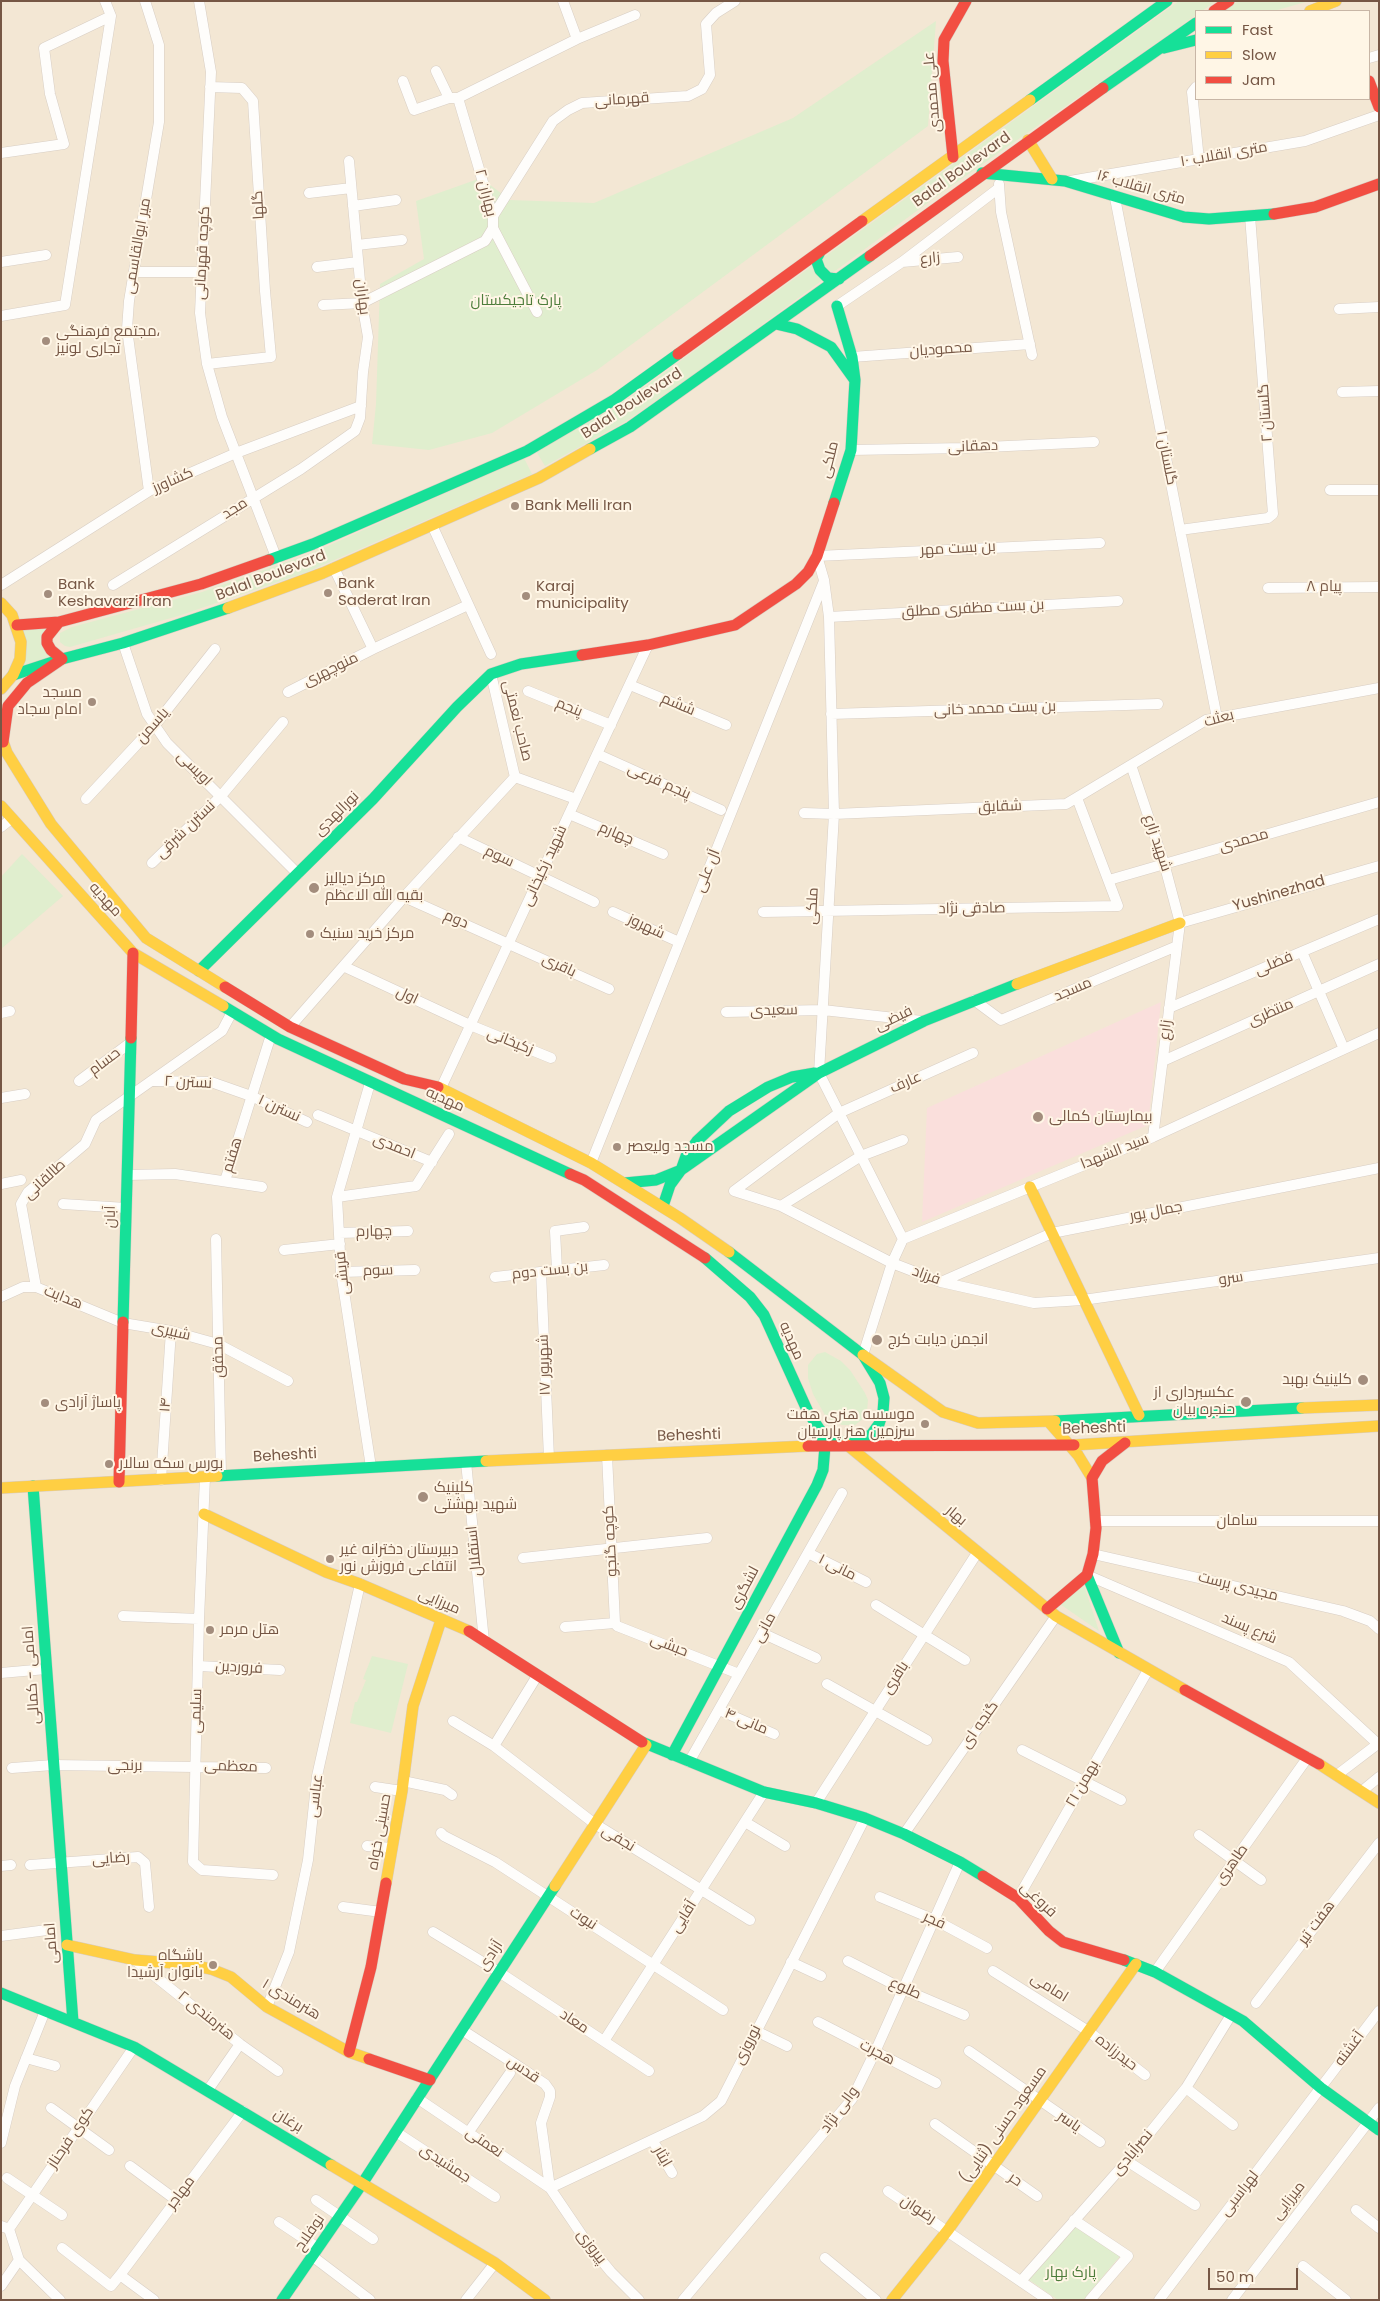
<!DOCTYPE html>
<html>
<head>
<meta charset="utf-8">
<style>
  body { margin:0 }
  #map { position:relative; width:1380px; height:2301px; overflow:hidden; background:#f7f1e5; font-family:Poppins,sans-serif }
  canvas { display:block }
  .frame { position:absolute; inset:0; border:2px solid #765745; pointer-events:none }
  .legend { position:absolute; left:1195px; top:10px; width:175px; height:90px; box-sizing:border-box; background:#fff6e6; border:1px solid #c8b6a6; margin:0; padding:6px 9px; list-style:none; font-size:15px; color:#765745 }
  .legend li { display:flex; align-items:center; gap:10px; height:25px }
  .legend b { width:25px; border:1px solid #c8b6a6 }
  .scale { position:absolute; left:1208px; top:2268px; width:90px; height:22px; box-sizing:border-box; border:2px solid #765745; border-top:0; padding-left:6px; font-size:15px; line-height:18px; white-space:nowrap; color:#765745; -webkit-text-stroke:4px #fff6e6; paint-order:stroke }
</style>
</head>
<body>
<div id="map">
<canvas width="1380" height="2301"></canvas>
<div class="frame"></div>
<ul class="legend">
<li><b style="height:6px;background:#16e098"></b>Fast</li>
<li><b style="height:6px;background:#ffcf43"></b>Slow</li>
<li><b style="height:6px;background:#f24e42"></b>Jam</li>
</ul>
<div class="scale">50 m</div>
</div>
<script>
const ctx = document.querySelector('canvas').getContext('2d');
ctx.lineJoin = 'round';
function paint(path, color) {
  ctx.fillStyle = color;
  ctx.fill(path, 'evenodd');
}
function toPath(rows) {
  const path = new Path2D();
  for (const r of rows) {
    path.moveTo(r[0], r[1]);
    for (let i = 2; i < r.length; i += 2) path.lineTo(r[i], r[i + 1]);
  }
  return path;
}
function trace(path, color, width, dash) {
  ctx.strokeStyle = color;
  ctx.lineWidth = width;
  ctx.lineCap = dash ? 'butt' : 'round';
  ctx.setLineDash(dash || []);
  ctx.stroke(path);
}
function write(font, color, halo, rows, align = 'center') {
  ctx.font = font + ' Poppins,Cairo,sans-serif';
  ctx.lineWidth = 4;
  ctx.setLineDash([]);
  ctx.textBaseline = 'middle';
  ctx.strokeStyle = halo;
  ctx.fillStyle = color;
  for (const [text, x, y, turn = 0] of rows) {
    ctx.save();
    ctx.translate(x, y);
    ctx.rotate((+turn || 0) * Math.PI / 180);
    ctx.textAlign = isNaN(turn) ? turn : align;
    if (halo) ctx.strokeText(text, 0, 0);
    ctx.fillText(text, 0, 0);
    ctx.restore();
  }
}
const residential = toPath([
  [1,1,1379,1,1379,2300,1,2300],
  [1196,11,1369,11,1369,99,1196,99]
]);
const medical = toPath([
  [1161,1002,1148,1125,922,1222,927,1108]
]);
const green = toPath([
  [1179,1,1216,1,1202,11,1196,11,1196,15,937,196,703,368,625,422,545,466,536,451,618,406],
  [1238,1,1309,1,1274,11,1223,11],
  [936,21,928,126,597,370,492,433,429,450,372,444,376,404,380,284,424,259,416,201,481,178,510,200,594,203,793,118],
  [524,458,532,474,307,572,178,616,70,647,65,646,60,642,60,633,72,627,202,592,312,553],
  [51,626,56,658,20,668,22,628],
  [22,854,63,896,1,949,1,877],
  [825,1352,841,1361,850,1370,865,1393,868,1400,867,1411,864,1418,855,1425,842,1425,835,1422,825,1415,813,1394,808,1378,808,1365,817,1354],
  [1083,1582,1099,1631,1060,1604],
  [372,1656,408,1664,391,1733,350,1723,355,1702,357,1702,366,1680,363,1679],
  [1075,2227,1120,2256,1083,2300,1058,2300,1028,2279]
]);
const street = toPath([
  [145,1,159,45,159,122,129,301,127,329,149,491],
  [199,1,211,72,200,313,207,364,222,417,276,557],
  [563,1,577,39],
  [1369,58,1379,55],
  [436,71,449,98],
  [403,81,414,110,449,98,458,98,577,39,635,15],
  [1196,87,1192,92,1199,160],
  [1,153,64,144,50,94,44,48,111,16],
  [1070,181,1305,141,1379,115],
  [999,184,1001,212,1032,355],
  [309,193,351,188],
  [1115,198,1217,718],
  [353,206,396,200],
  [493,216,553,121,568,110,582,103,688,96,702,89,710,75,706,24,716,13,735,1],
  [493,228,537,312],
  [357,245,402,240],
  [1,262,46,255],
  [902,262,958,257],
  [317,267,358,262],
  [134,272,202,272],
  [323,305,362,303,485,241,493,228,493,216,458,98],
  [837,306,902,262,999,188],
  [1339,309,1379,307],
  [1,316,65,305,111,16,105,1],
  [852,357,1030,344],
  [207,364,271,357,265,291,253,101,242,88,210,87],
  [1342,392,1379,391],
  [851,450,965,448,1094,442],
  [1330,490,1379,490],
  [432,525,491,654],
  [1180,530,1268,518,1273,514,1250,216],
  [1,585,149,491,236,453,361,406],
  [113,585,301,469,355,431,360,418,363,372,368,337,362,303,349,161],
  [1268,588,1379,587],
  [829,617,1118,601],
  [123,643,147,714,167,743,298,874],
  [373,649,468,605],
  [630,685,726,725],
  [528,691,611,725],
  [288,692,373,649,334,568],
  [831,714,1158,704],
  [597,754,721,810],
  [1131,765,1164,863,1180,923,1153,1137],
  [515,777,576,799],
  [86,799,155,725,215,649],
  [804,813,834,814,1066,804,1206,720,1379,688],
  [569,814,663,854],
  [1,827,11,819],
  [458,837,594,902],
  [152,863,221,796,283,722],
  [1109,880,1379,802],
  [404,897,609,989],
  [613,912,679,942],
  [763,912,1118,906,1077,798],
  [1180,923,1379,866],
  [1302,952,1344,1049],
  [345,967,470,1025,551,1058],
  [974,1000,1001,1020,1177,946],
  [1169,1008,1379,919],
  [726,1012,823,1010,922,1021],
  [1,1013,10,1011],
  [290,1027,404,897,515,777,491,674],
  [1163,1061,1379,964],
  [79,1081,130,1043],
  [153,1081,211,1082,251,1096,307,1122],
  [370,1083,337,1197,341,1272,371,1467],
  [441,1088,648,645],
  [1,1098,25,1094],
  [318,1115,432,1162],
  [591,1163,824,581],
  [127,1175,175,1174,262,1187],
  [225,1181,271,1035],
  [1,1184,21,1180],
  [734,1191,781,1206,892,1263,941,1282,1034,1303,1083,1300,1379,1258],
  [734,1191,839,1113,973,1053],
  [337,1197,416,1186,449,1134],
  [63,1204,126,1208],
  [781,1206,861,1156,903,1140],
  [339,1233,408,1231],
  [216,1239,221,1475],
  [903,1239,819,1073,834,814,829,617,824,580,817,556,1100,543],
  [903,1239,1153,1137,1379,1033],
  [284,1250,340,1244],
  [557,1270,555,1231,584,1227],
  [341,1272,415,1270],
  [541,1272,549,1458],
  [495,1277,604,1265],
  [941,1282,1052,1233,1379,1168],
  [36,1287,21,1204,28,1192,85,1144,96,1120,222,1031,232,1012],
  [1,1297,23,1287,36,1287,123,1323,171,1331,218,1344,288,1381],
  [863,1355,892,1263,903,1239],
  [607,1455,615,1623,617,1626,739,1674],
  [466,1462,484,1641],
  [205,1477,199,1619,193,1862,202,1870,273,1875],
  [161,1480,171,1331],
  [1095,1521,1379,1521],
  [808,1553,866,1582],
  [1093,1554,1343,1611,1370,1621,1379,1629],
  [523,1558,707,1538],
  [1087,1575,1289,1662,1378,1744],
  [876,1605,965,1660],
  [123,1616,199,1619],
  [565,1627,615,1623],
  [762,1633,816,1658],
  [198,1666,280,1670],
  [1,1673,46,1669],
  [827,1684,927,1740],
  [719,1710,774,1734],
  [453,1721,494,1746,595,1824,750,1920],
  [494,1746,537,1676],
  [1022,1750,1121,1800],
  [689,1762,842,1493],
  [12,1768,53,1765,266,1768],
  [1337,1775,1379,1743],
  [403,1781,445,1790,452,1795],
  [375,1787,402,1791],
  [1362,1791,1379,1777],
  [816,1803,977,1553],
  [745,1822,785,1846],
  [441,1833,444,1836,495,1862,723,2010],
  [904,1834,1056,1616],
  [1199,1835,1261,1880],
  [367,1846,392,1848],
  [30,1865,138,1857,145,1863,149,1907],
  [1,1866,11,1865],
  [880,1897,935,1920,987,1948],
  [1018,1898,1148,1670],
  [343,1907,381,1912],
  [433,1932,499,1972,649,2071],
  [1,1936,47,1930],
  [136,1961,240,2044,278,2071],
  [848,1961,903,1989,964,2015],
  [791,1962,821,1976],
  [993,1971,1088,2031,1145,2075],
  [1155,1972,1308,1757],
  [1256,2003,1379,1843],
  [267,2007,289,1952,308,1860,317,1776,360,1584],
  [818,2022,936,2083],
  [462,2030,515,2064,545,2084,550,2091,550,2097,541,2123,550,2188],
  [756,2031,787,2046],
  [604,2041,764,1792],
  [969,2051,1100,2142],
  [26,2058,55,2066],
  [1186,2088,1233,2125],
  [208,2090,240,2044],
  [417,2098,550,2188,588,2244,611,2272,639,2300],
  [51,2108,109,2150],
  [935,2124,1037,2196],
  [396,2132,495,2197],
  [468,2133,510,2073],
  [653,2141,672,2173],
  [1,2143,15,2086,45,2011],
  [1127,2161,1195,2205],
  [130,2166,176,2200],
  [7,2178,62,2215],
  [550,2188,703,2116,721,2101,865,1818],
  [888,2191,1048,2300],
  [316,2200,373,2239],
  [1356,2210,1379,2228],
  [1074,2220,1128,2256,1090,2300],
  [279,2222,318,2248],
  [1,2226,9,2229,19,2260,60,2300],
  [9,2229,134,2047],
  [62,2248,111,2286,120,2275,154,2300],
  [312,2256,370,2300],
  [825,2258,876,2300],
  [1303,2266,1346,2300],
  [120,2275,243,2111],
  [1021,2281,1127,2161,1186,2088,1231,2015],
  [1,2286,19,2260],
  [466,2300,495,2263],
  [683,2300,852,2099,875,2052,960,1862],
  [1159,2300,1379,2011],
  [1232,2300,1379,2108]
]);
const fast = toPath([
  [1164,48,1196,40],
  [1103,88,1196,23],
  [1030,100,1167,1],
  [982,173,1065,181,1184,217,1209,219,1274,214],
  [819,254,816,259,820,270,828,278,839,279],
  [776,324,797,329,831,347,854,379],
  [590,449,630,427,870,256],
  [834,503,851,450,855,380,852,357,837,306],
  [269,560,313,544,527,451,614,400,678,354],
  [13,675,62,659,123,643,228,608],
  [199,971,373,799,457,707,491,674,521,664,582,655],
  [223,1006,278,1039,570,1174],
  [625,1183,656,1180,681,1170,686,1156,697,1141,729,1111,768,1087,792,1077,815,1073],
  [663,1206,670,1185,681,1170,819,1073,924,1021,1017,984],
  [705,1258,750,1297,764,1315,808,1412,820,1430,828,1437,846,1444,871,1435,879,1424,883,1412,884,1398,880,1383,863,1355,729,1252],
  [123,1322,131,1038],
  [1055,1421,1302,1408],
  [217,1476,486,1461],
  [33,1486,73,2022],
  [1087,1575,1119,1653],
  [642,1742,764,1792,816,1803,865,1818,904,1834,960,1862,983,1876],
  [672,1755,817,1485,823,1470,825,1446,821,1435],
  [1124,1960,1155,1972,1243,2021,1321,2088,1379,2130],
  [1,1993,134,2047,331,2165],
  [282,2300,362,2184,555,1886]
]);
const slow = toPath([
  [1310,11,1336,1],
  [1028,140,1052,179],
  [862,221,1030,100],
  [1,603,12,615,21,642,20,659,13,675,1,689],
  [228,608,323,573,539,478,590,449],
  [1,736,7,753,51,824,146,938,225,987],
  [1,806,133,953,223,1006],
  [1017,984,1180,923],
  [438,1087,591,1163,680,1218,729,1252],
  [1030,1187,1139,1415],
  [863,1355,943,1412,978,1423,1055,1421],
  [1302,1408,1379,1405],
  [1049,1422,1078,1455,1092,1478],
  [846,1444,1056,1616,1185,1690],
  [1074,1445,1379,1426],
  [486,1461,808,1446],
  [1,1488,217,1476],
  [204,1514,326,1572,360,1584,469,1631],
  [1319,1764,1379,1803],
  [386,1883,402,1791,413,1706,441,1620],
  [555,1886,646,1745],
  [67,1945,135,1960,186,1964,211,1969,231,1977,267,2007,349,2052,369,2059],
  [331,2165,495,2263,545,2300],
  [892,2300,948,2230,1136,1964]
]);
const jam = toPath([
  [1214,11,1229,1],
  [1369,81,1379,107],
  [953,157,943,61,944,40,966,1],
  [1274,214,1315,207,1379,184],
  [870,256,1103,88],
  [678,354,862,221],
  [17,625,59,622,201,584,269,560],
  [582,655,648,645,735,625,796,584,808,572,817,556,834,503],
  [3,742,8,706,27,683,62,659,51,650,47,643,47,637,59,622],
  [225,987,290,1027,404,1079,438,1087],
  [131,1038,133,953],
  [570,1174,584,1180,705,1258],
  [808,1446,1074,1445],
  [119,1482,123,1322],
  [1047,1609,1087,1575,1093,1554,1096,1528,1092,1478,1102,1461,1125,1443],
  [469,1631,642,1742],
  [1185,1690,1319,1764],
  [983,1876,1018,1898,1049,1931,1063,1942,1124,1960],
  [349,2052,371,1967,386,1883],
  [369,2059,430,2080]
]);
const markers = [
  [46,341,5,"#a38d7d"],
  [515,506,5,"#a38d7d"],
  [328,593,5,"#a38d7d"],
  [48,594,5,"#a38d7d"],
  [526,596,5,"#a38d7d"],
  [92,702,5,"#a38d7d"],
  [314,888,6,"#a38d7d"],
  [310,934,5,"#a38d7d"],
  [1038,1117,6,"#a38d7d"],
  [617,1147,5,"#a38d7d"],
  [877,1340,6,"#a38d7d"],
  [1363,1380,6,"#a38d7d"],
  [1246,1402,6,"#a38d7d"],
  [45,1403,5,"#a38d7d"],
  [925,1424,5,"#a38d7d"],
  [109,1464,5,"#a38d7d"],
  [423,1497,6,"#a38d7d"],
  [330,1559,5,"#a38d7d"],
  [210,1630,5,"#a38d7d"],
  [213,1965,5,"#a38d7d"]
];
const streetNames = [
  ["علی محمدی",933,92,-95],
  ["قهرمانی",622,100,-4],
  ["۱۰ متری انقلاب",1224,155,-10],
  ["Balal Boulevard",962,170,-36],
  ["۱۶ متری انقلاب",1141,188,16],
  ["بهاران ۲",485,193,76],
  ["گلها",259,205,-93],
  ["میر ابوالقاسمی",138,246,-80],
  ["کوچه قهرمانی",203,253,-87],
  ["زارع",930,259,-5],
  ["بهاران",362,297,83],
  ["محمودیان",941,350,-4],
  ["Balal Boulevard",632,404,-33],
  ["گلستان ۲",1266,413,-94],
  ["دهقانی",973,447,-2],
  ["گلستان ۱",1166,458,79],
  ["ملکی",830,460,-76],
  ["کشاورز",173,481,-24],
  ["مجد",235,509,-32],
  ["بن بست مهر",958,549,-3],
  ["Balal Boulevard",271,576,-21],
  ["پیام ۸",1324,587],
  ["بن بست مظفری مطلق",973,609,-3],
  ["منوچهری",331,670,-26],
  ["ششم",678,705,23],
  ["پنجم",569,708,22],
  ["بن بست محمد خانی",995,709,-2],
  ["بعثت",1219,719,-15],
  ["صاحب نعمتی",517,721,76],
  ["یاسمن",153,726,-49],
  ["اویسی",194,769,45],
  ["پنجم فرعی",659,782,24],
  ["شقایق",1000,807,-2],
  ["نورالهدی",337,814,-45],
  ["نسترن شرقی",186,830,-44],
  ["چهارم",616,834,23],
  ["محمدی",1244,841,-16],
  ["شهید زارع",1157,843,72],
  ["سوم",499,857,26],
  ["شهید زکیخانی",545,866,-65],
  ["آل علی",708,871,-68],
  ["Yushinezhad",1279,894,-16],
  ["مهدیه",105,900,48],
  ["ملکی",813,906,-87],
  ["صادقی نژاد",972,909,-1],
  ["دوم",456,920,23],
  ["شهروز",646,927,25],
  ["فضلی",1274,964,-23],
  ["باقری",559,966,25],
  ["مسجد",1073,990,-23],
  ["اول",407,996,25],
  ["سعیدی",774,1011,-1],
  ["منتظری",1271,1013,-24],
  ["فیضی",894,1019,-26],
  ["زارع",1166,1030,-83],
  ["زکیخانی",510,1042,22],
  ["حسام",105,1062,-37],
  ["نسترن ۲",188,1083,3],
  ["عارف",906,1083,-24],
  ["مهدیه",445,1100,24],
  ["نسترن ۱",279,1109,25],
  ["احمدی",394,1147,22],
  ["سید الشهدا",1115,1152,-22],
  ["هفتم",233,1155,-73],
  ["طالقانی",45,1180,-43],
  ["جمال پور",1156,1212,-11],
  ["آبان",111,1217,-89],
  ["چهارم",374,1232,-1],
  ["سوم",378,1271,-2],
  ["بن بست دوم",550,1271,-6],
  ["قریشی",343,1273,-96],
  ["فرزاد",926,1276,20],
  ["سرو",1231,1279,-8],
  ["هدایت",63,1298,22],
  ["شبیری",171,1332,13],
  ["مهدیه",791,1341,66],
  ["محقق",219,1357,-91],
  ["۱۷ شهریور",545,1365,-92],
  ["۱۴",166,1405,-86],
  ["Beheshti",1094,1429,-2],
  ["Beheshti",689,1436,-2],
  ["Beheshti",285,1456,-3],
  ["بهار",956,1516,40],
  ["سامان",1237,1521],
  ["کوچه گنجو",611,1541,-93],
  ["استقلال",475,1551,-96],
  ["مانی ۱",837,1568,27],
  ["مجیدی پرست",1238,1587,14],
  ["لشگری",745,1588,-62],
  ["میرزایی",439,1602,23],
  ["مانی",765,1628,-61],
  ["شرع پسند",1249,1629,23],
  ["حبشی",669,1646,21],
  ["فروردین",239,1668,3],
  ["امامی - کمالی",32,1675,-94],
  ["باقری",896,1678,-57],
  ["سلیمی",197,1711,-89],
  ["مانی ۴",746,1722,23],
  ["گنجه ای",980,1725,-55],
  ["برنجی",125,1766],
  ["معظمی",231,1767,2],
  ["۲۱ بهمن",1083,1784,-60],
  ["عباسی",316,1796,-83],
  ["حسینی خواه",380,1832,-80],
  ["نجفی",618,1839,31],
  ["رضایی",111,1859,-4],
  ["طاهری",1232,1865,-55],
  ["فروغی",1038,1900,43],
  ["آقایی",684,1917,-57],
  ["نبوت",583,1919,33],
  ["فجر",934,1921,25],
  ["هفت تیر",1317,1923,-53],
  ["امامی",52,1943,-94],
  ["آزادی",491,1956,-57],
  ["امامی",1049,1988,32],
  ["طلوع",905,1989,25],
  ["هنرمندی ۱",291,2000,31],
  ["هنرمندی ۲",206,2016,39],
  ["معاد",574,2022,34],
  ["نوروزی",748,2045,-63],
  ["آغشته",1350,2049,-53],
  ["هجرت",877,2053,27],
  ["حیدرزاده",1116,2053,38],
  ["قدس",523,2070,34],
  ["والی نژاد",840,2110,-54],
  ["برغان",288,2121,31],
  ["یاسر",1069,2122,35],
  ["مسعود حسنی (ثنایی)",1004,2125,-55],
  ["کوی فرحناز",71,2138,-56],
  ["نعمتی",484,2143,34],
  ["نصرآبادی",1133,2153,-50],
  ["ایثار",662,2157,60],
  ["جمشیدی",445,2164,33],
  ["حر",1015,2180,35],
  ["مهاجر",181,2193,-53],
  ["لهراسبی",1240,2194,-52],
  ["میرزایی",1289,2201,-52],
  ["رضوان",918,2210,33],
  ["نوفلاح",310,2233,-55],
  ["پیروزی",591,2247,53]
];
const parkNames = [
  ["پارک تاجیکستان",516,301],
  ["پارک‌ بهار",1071,2273]
];
const poiNames = [
  ["مجتمع فرهنگی،",56,332],
  ["تجاری لونیز",56,349],
  ["Bank Melli Iran",525,506],
  ["Bank",338,584],
  ["Saderat Iran",338,601],
  ["Bank",58,585],
  ["Keshavarzi Iran",58,602],
  ["Karaj",536,587],
  ["municipality",536,604],
  ["مسجد",82,693,"right"],
  ["امام سجاد",82,710,"right"],
  ["مرکز دیالیز",325,879],
  ["بقیه الله الاعظم",325,896],
  ["مرکز خرید سنیک",320,934],
  ["بیمارستان کمالی",1049,1117],
  ["مسجد ولیعصر",627,1147],
  ["انجمن دیابت کرج",888,1340],
  ["کلینیک بهبد",1352,1380,"right"],
  ["عکسبرداری از",1235,1393,"right"],
  ["حنجره بیان",1235,1410,"right"],
  ["پاساژ آزادی",55,1403],
  ["موسسه هنری هفت",915,1415,"right"],
  ["سرزمین هنر پارسیان",915,1432,"right"],
  ["بورس سکه سالار",119,1464],
  ["کلینیک",434,1488],
  ["شهید بهشتی",434,1505],
  ["دبیرستان دخترانه غیر",340,1550],
  ["انتفاعی فروزش نور",340,1567],
  ["هتل مرمر",220,1630],
  ["باشگاه",203,1956,"right"],
  ["بانوان آرشیدا",203,1973,"right"]
];
paint(residential, '#f3e7d4');
paint(medical, '#fadfdc');
paint(green, '#e0eece');
trace(street, '#d8cec4', 11);
trace(fast, '#d7ccc2', 12);
trace(slow, '#d7ccc2', 12);
trace(jam, '#d7ccc2', 12);
trace(street, '#fefdfb', 10);
trace(fast, '#16e098', 11);
trace(slow, '#ffcf43', 11);
trace(jam, '#f24e42', 11);
for (const [x, y, r, color] of markers) {
  const dot = new Path2D();
  dot.arc(x, y, r, 0, 2 * Math.PI);
  ctx.fillStyle = color;
  ctx.fill(dot);
  trace(dot, '#fff6e6', 2);
}
write('15px', '#765745', '#fff6e6', streetNames);
write('15px', '#4d7d3b', '#fff6e6', parkNames);
write('15px', '#765745', '#fff6e6', poiNames, 'left');
</script>
</body>
</html>
